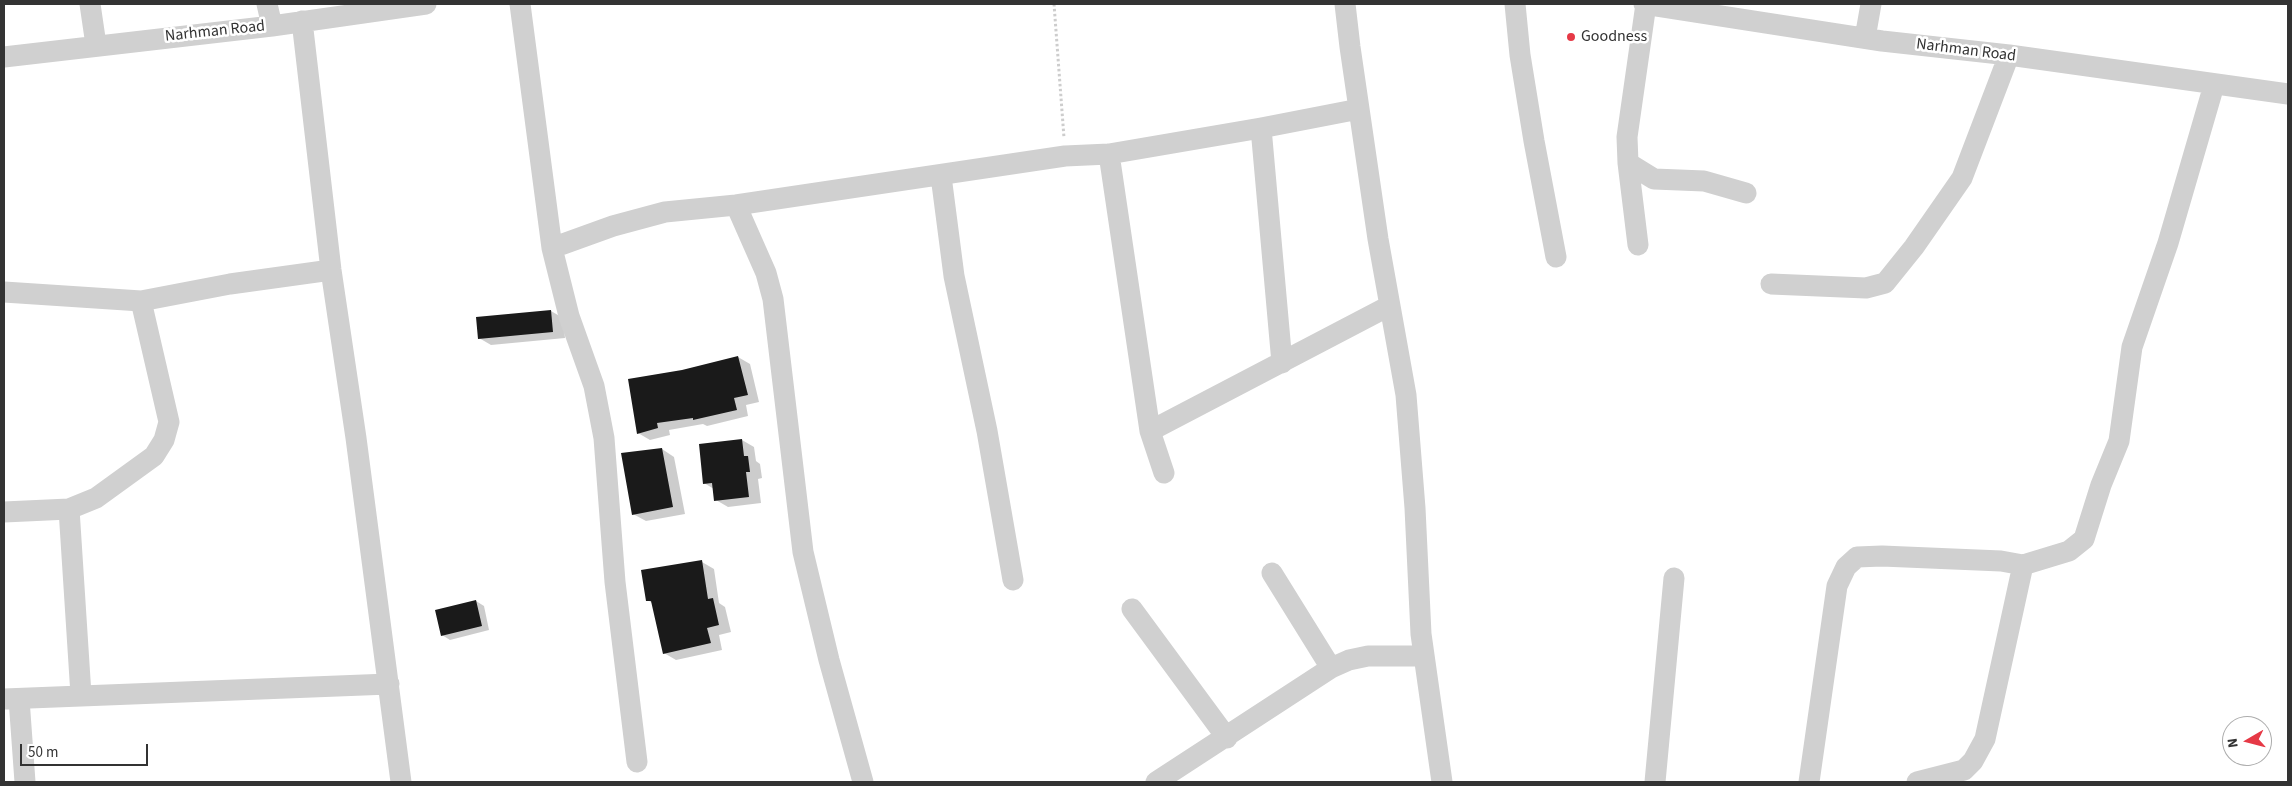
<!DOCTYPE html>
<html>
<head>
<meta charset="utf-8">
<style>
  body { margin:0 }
  #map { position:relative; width:2292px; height:786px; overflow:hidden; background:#fff; font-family:"Source Sans 3",sans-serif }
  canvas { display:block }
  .frame { position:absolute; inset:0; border:5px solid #333; pointer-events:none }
  .north { position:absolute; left:2222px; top:716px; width:50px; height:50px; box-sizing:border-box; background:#fff; border:1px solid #adadad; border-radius:50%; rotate:262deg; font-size:14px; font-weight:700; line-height:20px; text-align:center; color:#333 }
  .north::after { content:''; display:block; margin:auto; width:18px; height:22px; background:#e63946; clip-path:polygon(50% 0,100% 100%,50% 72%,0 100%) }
  .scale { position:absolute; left:20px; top:744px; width:128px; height:22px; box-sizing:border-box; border:2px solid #333; border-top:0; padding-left:6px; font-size:15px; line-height:18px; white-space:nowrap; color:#333; -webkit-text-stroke:4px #fff; paint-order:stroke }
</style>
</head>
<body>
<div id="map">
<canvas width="2292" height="786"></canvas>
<div class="frame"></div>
<div class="north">N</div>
<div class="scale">50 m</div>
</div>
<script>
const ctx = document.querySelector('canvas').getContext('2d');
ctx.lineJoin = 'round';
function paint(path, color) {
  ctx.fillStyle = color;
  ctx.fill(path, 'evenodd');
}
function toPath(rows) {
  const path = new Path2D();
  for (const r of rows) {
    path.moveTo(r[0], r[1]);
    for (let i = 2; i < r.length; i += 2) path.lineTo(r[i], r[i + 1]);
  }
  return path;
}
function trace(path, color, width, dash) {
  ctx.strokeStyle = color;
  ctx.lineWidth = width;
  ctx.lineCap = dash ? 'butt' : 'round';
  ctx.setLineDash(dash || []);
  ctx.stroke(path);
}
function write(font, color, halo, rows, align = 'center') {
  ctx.font = font + ' "Source Sans 3",sans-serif';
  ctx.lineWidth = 5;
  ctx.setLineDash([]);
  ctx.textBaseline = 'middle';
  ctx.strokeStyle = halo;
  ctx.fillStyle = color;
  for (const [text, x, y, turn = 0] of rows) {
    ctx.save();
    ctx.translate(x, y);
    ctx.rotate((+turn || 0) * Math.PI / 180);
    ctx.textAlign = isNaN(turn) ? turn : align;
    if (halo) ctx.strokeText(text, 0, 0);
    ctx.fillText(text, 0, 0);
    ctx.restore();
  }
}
const shadow = toPath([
  [551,311,563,318,565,338,491,345,479,338],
  [738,357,750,364,759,402,746,405,748,416,707,426,703,424,669,430,670,435,650,440,638,433,682,371],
  [742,440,754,447,756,461,760,464,762,478,758,479,761,503,728,507,716,500,714,489,704,483],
  [662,449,674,457,685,514,646,521,633,514],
  [702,562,714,569,719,603,725,607,731,632,719,635,722,650,676,660,664,653,652,603,648,600],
  [476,601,484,606,489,630,450,640,442,635]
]);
const building = toPath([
  [551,310,553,332,478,339,476,317],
  [738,356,748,395,734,398,737,410,693,420,693,418,657,423,658,428,637,434,628,379,682,370],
  [742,439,744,456,748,456,750,472,746,472,749,497,714,501,712,483,703,484,699,444],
  [662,448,673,507,632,515,621,453],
  [702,560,708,599,713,598,719,625,707,628,711,643,663,654,651,601,646,601,641,570],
  [476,600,482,626,441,636,435,610]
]);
const path = toPath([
  [1054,4,1064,138]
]);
const minor = toPath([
  [90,4,96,45],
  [267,4,272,26],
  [520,4,552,248,569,316,594,386,604,438,615,582,637,762],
  [1345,4,1350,47,1378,239,1406,395,1415,508,1421,634,1442,782],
  [1515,4,1520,55,1534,141,1556,257],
  [1644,4,1882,41,2009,55,2288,94],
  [302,21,331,270,356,438,401,782],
  [1865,38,1871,4],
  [4,57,272,26,426,4],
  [1261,128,1282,363],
  [1109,154,1150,431,1164,473],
  [1628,163,1654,179,1704,181,1746,193],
  [941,176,954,276,987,431,1013,580],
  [736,205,766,273,773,299,803,552,829,660,863,782],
  [1638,245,1628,163,1627,137,1646,4],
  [552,248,613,226,665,212,736,205,1065,156,1109,154,1261,128,1359,109],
  [1771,284,1866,288,1885,283,1914,247,1962,178,2009,55],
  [4,292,141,301,230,284,331,270],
  [1150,431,1389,306],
  [69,509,81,695],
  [4,512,69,509,96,498,154,456,164,440,169,422,141,301],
  [1272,573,1331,668],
  [1132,609,1227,738],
  [4,699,389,684],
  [19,699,25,782],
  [1156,782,1331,668,1349,660,1368,656,1423,656],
  [1655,782,1674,578],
  [1809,782,1837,586,1846,567,1857,557,1882,556,2001,561,2023,565,2069,551,2084,539,2101,485,2119,441,2132,347,2168,243,2214,85],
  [1917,782,1964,770,1973,761,1985,739,2023,565]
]);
const markers = [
  [1571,37,5,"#e63946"]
];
const streetNames = [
  ["Narhman Road",215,32,-6],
  ["Narhman Road",1966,51,7]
];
const poiNames = [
  ["Goodness",1581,37]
];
paint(shadow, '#0003');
paint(building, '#1a1a1a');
trace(path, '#cdcdcd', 3, [2.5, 2.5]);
trace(minor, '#d0d0d0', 21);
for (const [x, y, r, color] of markers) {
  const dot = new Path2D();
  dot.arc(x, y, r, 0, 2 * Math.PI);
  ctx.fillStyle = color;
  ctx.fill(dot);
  trace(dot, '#fff', 2);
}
write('16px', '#333', '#fff', streetNames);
write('16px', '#333', '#fff', poiNames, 'left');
</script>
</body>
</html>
